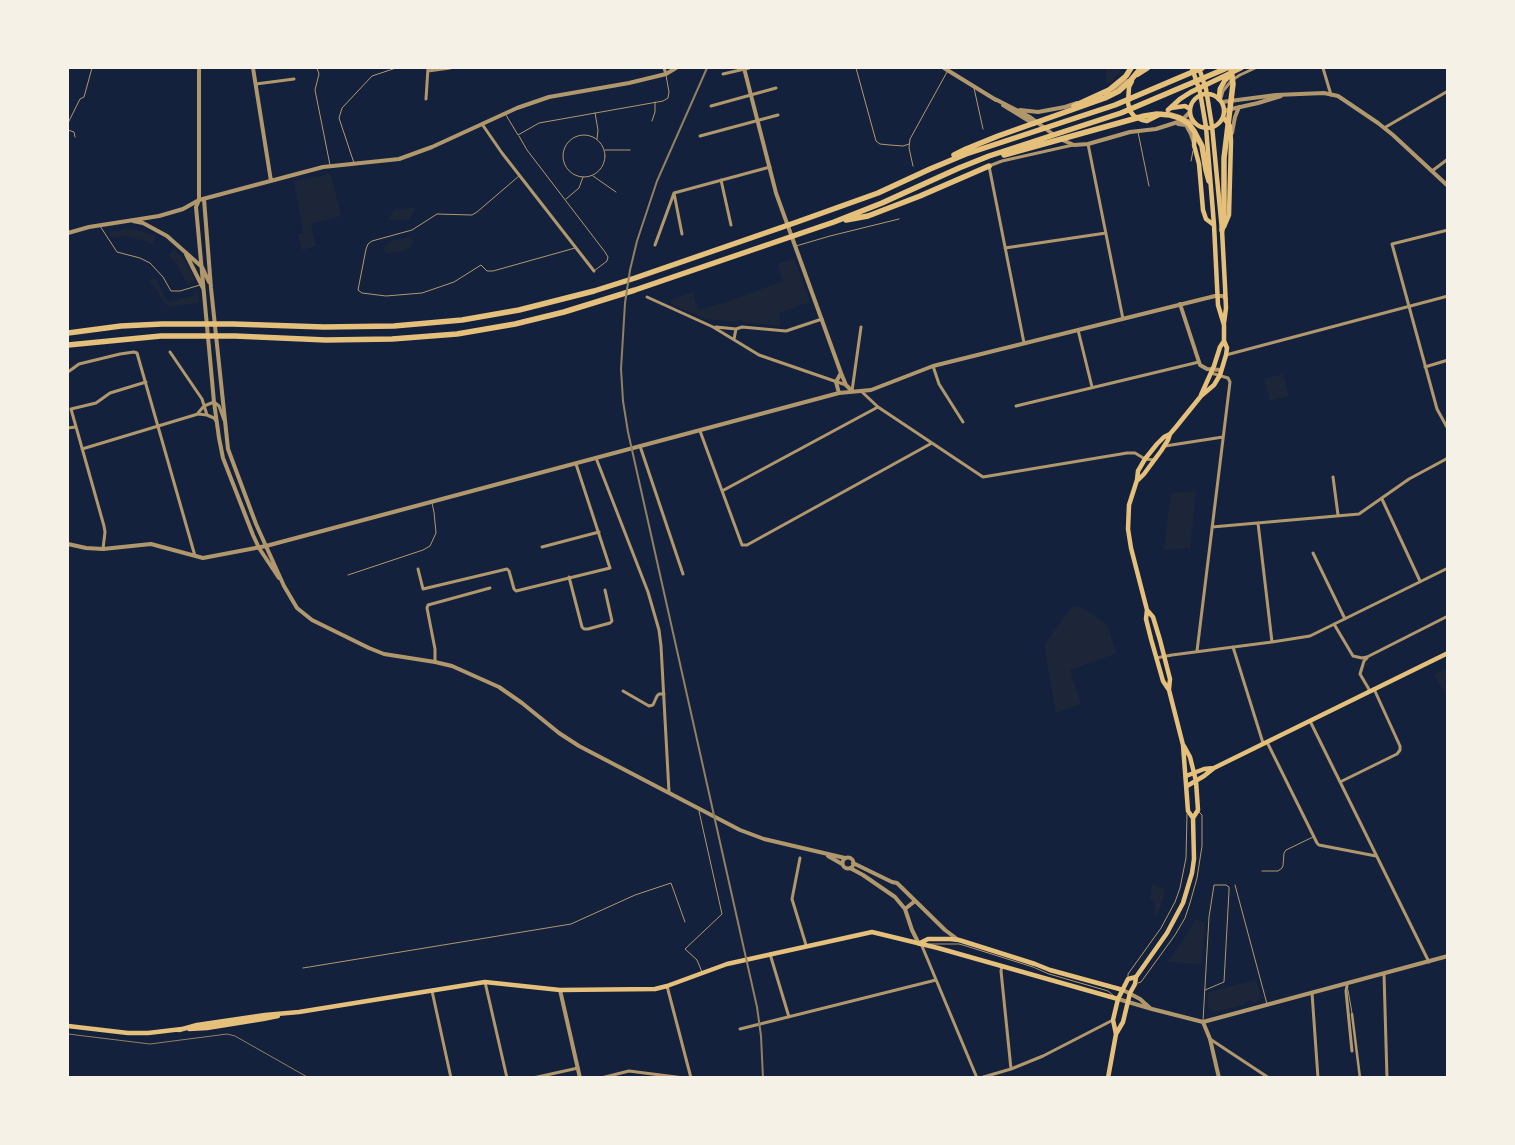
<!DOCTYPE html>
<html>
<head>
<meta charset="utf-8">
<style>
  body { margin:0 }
  #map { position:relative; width:1515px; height:1145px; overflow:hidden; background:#14213d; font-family:Inter,sans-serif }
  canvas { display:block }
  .frame { position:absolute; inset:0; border:69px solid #f6f1e7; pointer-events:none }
</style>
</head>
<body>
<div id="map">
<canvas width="1515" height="1145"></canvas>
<div class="frame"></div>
</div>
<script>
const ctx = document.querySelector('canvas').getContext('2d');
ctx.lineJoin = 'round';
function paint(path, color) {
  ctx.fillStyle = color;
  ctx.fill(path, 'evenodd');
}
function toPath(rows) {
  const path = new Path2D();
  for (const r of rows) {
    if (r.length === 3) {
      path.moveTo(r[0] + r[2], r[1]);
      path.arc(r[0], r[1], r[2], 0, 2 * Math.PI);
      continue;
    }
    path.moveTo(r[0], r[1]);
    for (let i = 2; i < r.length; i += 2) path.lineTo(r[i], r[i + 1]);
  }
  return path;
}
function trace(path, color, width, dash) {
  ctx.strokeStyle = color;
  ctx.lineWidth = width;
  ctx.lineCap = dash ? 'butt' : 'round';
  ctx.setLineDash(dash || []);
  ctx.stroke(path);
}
const green = toPath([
  [1106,68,1123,68,1111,83,1106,83],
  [331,174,341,216,311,224,316,246,302,250,298,234,303,233,294,181],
  [415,208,409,220,387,220,395,209],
  [130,229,138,230,156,236,152,244,131,237,117,236,117,238,110,236,110,232,112,231],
  [407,238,411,239,413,242,412,246,406,250,391,253,386,253,384,250,384,247,389,244,388,241],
  [174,248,185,261,195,279,194,282,187,284,178,266,169,255],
  [793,259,795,261,810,302,779,313,781,326,742,322,742,320,738,321,737,322,706,319,671,304,673,299,692,292,699,310,726,302,783,281,778,264],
  [154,277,158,283,168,302,193,296,198,291,199,303,168,307,149,280],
  [1283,374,1289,396,1270,401,1264,379],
  [1196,491,1190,548,1164,550,1171,493],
  [1080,606,1107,624,1117,653,1070,670,1081,704,1056,713,1044,645,1072,607],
  [1447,668,1447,697,1434,675],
  [1152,884,1165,889,1160,909,1152,921,1155,913,1155,902,1150,899],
  [1195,919,1205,922,1202,964,1167,962,1188,933],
  [1256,980,1261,997,1259,1001,1252,1003,1251,1000,1244,1002,1244,1005,1223,1010,1213,1011,1208,1008,1208,992]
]);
const service = toPath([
  [317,68,319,74,315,90,330,165],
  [856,68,876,141,880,144,890,145,903,146,909,144],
  [974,88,983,129],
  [595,113,598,130,597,139],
  [506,115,518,135,539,123,663,101,668,98,669,92,666,75],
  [652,121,655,112,655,102],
  [68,123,80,99,84,97,92,68],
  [68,130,74,132,75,137],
  [1138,132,1149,186],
  [584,156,21],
  [519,136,527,150,605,252,608,257,607,261,594,271],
  [605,150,630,150],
  [1191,161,1193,151],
  [354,163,339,118,342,108,372,76,396,68,412,68],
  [913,166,909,148,910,139,947,72],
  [519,176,477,212,472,215,437,214,412,230,372,241,368,244,366,249,358,290,362,293,386,296,422,293,454,282,481,265,487,271,493,271,575,248],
  [593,176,616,192],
  [566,199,579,188,583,177],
  [100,226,117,252,140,258,150,263,163,277,171,291,180,291,200,285],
  [796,246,830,236,899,219],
  [348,575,423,550,430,546,436,533,434,512,432,503],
  [699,811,722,914,685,949,697,960,702,972],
  [1262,871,1278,871,1282,868,1283,866,1284,853,1286,850,1313,837],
  [1235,885,1267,1004],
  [930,944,959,944,966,946,1033,967,1049,974,1108,991,1114,996],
  [303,968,571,924,635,895,671,883,685,922],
  [1128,977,1128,974,1161,928,1175,902,1180,888,1186,858,1187,814],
  [1138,983,1141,982,1175,935,1185,918,1190,903,1197,878,1202,846,1202,815,1198,811],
  [1348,990,1352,1013],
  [1203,1021,1209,917,1214,885,1226,885,1229,887,1229,891,1224,982,1205,990]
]);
const pedestrian = toPath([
  [1352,1014,1360,1078]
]);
const minor = toPath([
  [664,68,666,74],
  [1323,68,1331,95],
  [428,71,450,68],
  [723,74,749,68],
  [256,84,294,79],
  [1221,98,1223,91,1232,80,1240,75,1255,68],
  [426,99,428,68],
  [711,106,776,88],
  [482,124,502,153,594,271],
  [1384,128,1448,91],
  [700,136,778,115],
  [1088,144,1123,319],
  [1432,171,1448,159],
  [721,180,731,225],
  [674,193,770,167],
  [674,193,682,234],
  [1448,230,1392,244,1437,409,1448,429],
  [655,245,674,193],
  [1005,248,1106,233],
  [647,297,713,327,759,355,846,385],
  [716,327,736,329,742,327,786,331,822,319],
  [1078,330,1092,387],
  [734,339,736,329],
  [1024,343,989,166,1002,161,1073,145],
  [170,352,202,399,207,415],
  [1226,355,1448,296],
  [933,366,939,384,963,422],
  [1425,367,1448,360],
  [68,372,79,364,120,354,134,352,137,353,195,556],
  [852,391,861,327],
  [861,391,878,407,983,477,1127,453,1135,453,1145,459,1154,460],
  [1016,406,1199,362],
  [198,413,204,406,214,402,219,406,224,420],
  [68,428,75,427],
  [700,431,742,545,747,545,932,443],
  [640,446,683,574],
  [1165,446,1223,437],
  [82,449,198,414,207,415,214,418,216,421],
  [596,458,648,592,659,630,661,646,669,792],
  [1333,477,1338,515],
  [722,491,878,407],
  [1382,499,1420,581],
  [1258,523,1272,642],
  [1212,527,1359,514,1409,479,1448,458],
  [542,547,599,532],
  [103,549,105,532,104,526,71,409,96,403,110,393,146,382],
  [1313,553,1345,619],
  [418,569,423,589,507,569,509,571,514,589,516,591,610,568,576,464],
  [569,577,582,627,584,629,588,629,610,623,612,621,605,590],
  [1334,624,1353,656,1362,658,1367,657,1448,616],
  [1233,647,1263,743],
  [1197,651,1230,382,1228,378,1211,373],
  [1156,658,1172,655,1272,642,1310,636,1448,568],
  [1367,658,1364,661,1360,674,1370,691],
  [435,662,435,649,427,608,428,605,490,588],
  [623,691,649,706,653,705,657,696,659,694,664,694],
  [1310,721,1429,962],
  [1267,742,1317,843,1319,845,1376,856],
  [1340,782,1397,754,1400,750,1400,746,1374,689],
  [800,858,792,899,806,945],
  [920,944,922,946,977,1078],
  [770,954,789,1017],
  [1002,966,1001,971,1011,1069],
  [1384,974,1387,1078],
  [485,982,507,1078],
  [667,986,691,1078],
  [1347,986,1346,991,1352,1051],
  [432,991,451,1078],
  [1312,993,1318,1078],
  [740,1029,936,980],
  [1210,1039,1269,1078],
  [533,1078,578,1068],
  [601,1078,629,1071,684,1078],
  [980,1078,1011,1069,1043,1056,1113,1020]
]);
const tertiary = toPath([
  [199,68,199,200,196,207,214,402,219,438,223,458,253,535,259,548,279,578],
  [253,68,271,181],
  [744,68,776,193,841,373,846,385,852,391],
  [944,68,996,100],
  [1113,89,1127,81],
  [995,99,1030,117,1054,135],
  [1222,102,1276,95,1324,93,1338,96,1378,123,1393,135,1448,186],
  [1003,105,1034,124],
  [1020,110,1038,112,1065,107,1077,103],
  [1224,112,1227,110,1258,103,1281,96],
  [1182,120,1190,112],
  [1178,124,1186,125,1191,134,1194,143],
  [1232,133,1235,117,1239,107],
  [1060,139,1074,145,1088,144,1130,132,1156,129,1184,120,1195,123],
  [204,199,211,288,228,449,256,524,284,586,297,608,312,620,369,648,384,654,435,662,452,666,499,687,522,703,559,733,579,746,740,830,764,839,845,858],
  [133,221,143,223,167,236,202,267,209,282],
  [68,233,89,227,159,216,183,209,199,200,323,167,399,159,432,147,517,108,549,97,629,83,666,74,676,68],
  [186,254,203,288],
  [1180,304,1200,365,1207,369,1221,370],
  [839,393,836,382,841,373],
  [68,544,86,548,103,549,151,544,203,558,266,546,839,393,871,390,933,366,1215,296,1223,296,1226,299],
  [828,856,842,864],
  [848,863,5.5],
  [853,863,892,882,897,883,945,930,957,939],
  [850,868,863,875,895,897,905,909,912,930,919,944],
  [905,909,915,901],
  [560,990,580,1078],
  [1123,990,1140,999,1150,1008],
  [1118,999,1152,1009,1203,1022,1448,956],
  [1203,1022,1210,1039,1219,1078]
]);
const secondary = toPath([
  [1199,68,1206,89,1212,126,1222,230,1225,286,1226,308,1224,323],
  [1207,111,17],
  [1171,108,1185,106,1190,109],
  [1223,117,1230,126,1231,141,1229,215,1224,227],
  [1195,134,1194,145,1199,164,1203,210,1206,219,1214,225],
  [1201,395,1214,366,1220,347,1224,341],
  [1138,480,1144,474,1161,451,1168,440,1170,434,1176,427,1201,396,1214,385,1220,375,1226,355,1227,348,1224,341,1224,325,1218,305,1214,225,1206,127,1200,92,1192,68],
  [1147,610,1153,617,1160,640,1170,679,1169,689],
  [1184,746,1190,757,1196,781,1198,810,1193,818],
  [1186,776,1204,769,1214,768],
  [1187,786,1204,776,1214,768,1448,653],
  [920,943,928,939,950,939,959,940,1035,964,1050,970,1123,990],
  [68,1026,128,1033,148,1033,182,1029],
  [189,1029,207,1028,263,1019,278,1016],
  [179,1030,197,1025,265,1015,299,1012,485,982,560,990,655,989,667,986,727,964,872,932,938,948,1118,999],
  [1116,1034,1123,1022,1130,993,1135,984,1136,977,1167,933,1183,903,1192,873,1194,859,1193,818,1188,811,1183,745,1169,690,1163,681,1151,639,1146,619,1147,610,1131,548,1128,529,1129,505,1137,480,1138,471,1145,459,1157,444,1164,437,1170,434],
  [1108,1078,1116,1034,1113,1020,1118,999,1128,979,1136,977]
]);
const primary = toPath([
  [1137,75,1148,68],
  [1132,81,1129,87,1128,103,1130,111,1134,116,1142,120,1147,121,1161,114]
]);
const trunk = toPath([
  [1219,99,1220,89,1225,80,1231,75],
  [1168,110,1180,99,1191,92,1241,68]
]);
const motorway = toPath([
  [1074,106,1109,90,1126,76,1131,68],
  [954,155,966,149,998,136,1105,98,1119,91,1130,81,1141,68],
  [1004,155,1144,116,1157,114,1170,115,1180,118,1189,124,1194,131,1202,146,1206,170,1209,181],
  [846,220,868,216,920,196,989,166],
  [1222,230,1224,217,1224,158,1233,84,1231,68],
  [68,333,121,326,162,324,233,324,324,327,394,326,462,320,519,310,594,291,635,278,797,222,878,193,930,169,966,154,1115,105,1202,68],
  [68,345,161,336,235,336,326,340,392,339,457,334,515,324,564,312,635,290,834,222,882,203,959,168,989,156,1121,113,1227,68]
]);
const tram = toPath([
  [68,1034,150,1044,227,1034,235,1036,309,1078]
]);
const rail = toPath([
  [707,68,657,181,637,241,630,270,625,303,621,369,623,401,628,432,757,1007,761,1036,763,1078]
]);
paint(green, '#1d2539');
trace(service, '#b1986c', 1);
trace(pedestrian, '#b1986c', 2.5);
trace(minor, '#b1986c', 3);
trace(tertiary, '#b1986c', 4);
trace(secondary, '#e5c07b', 4.5);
trace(primary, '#e5c07b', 4.5);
trace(trunk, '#e5c07b', 5);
trace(motorway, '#e5c07b', 5.5);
trace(tram, '#918062', 1);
trace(rail, '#918062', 2);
</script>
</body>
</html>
